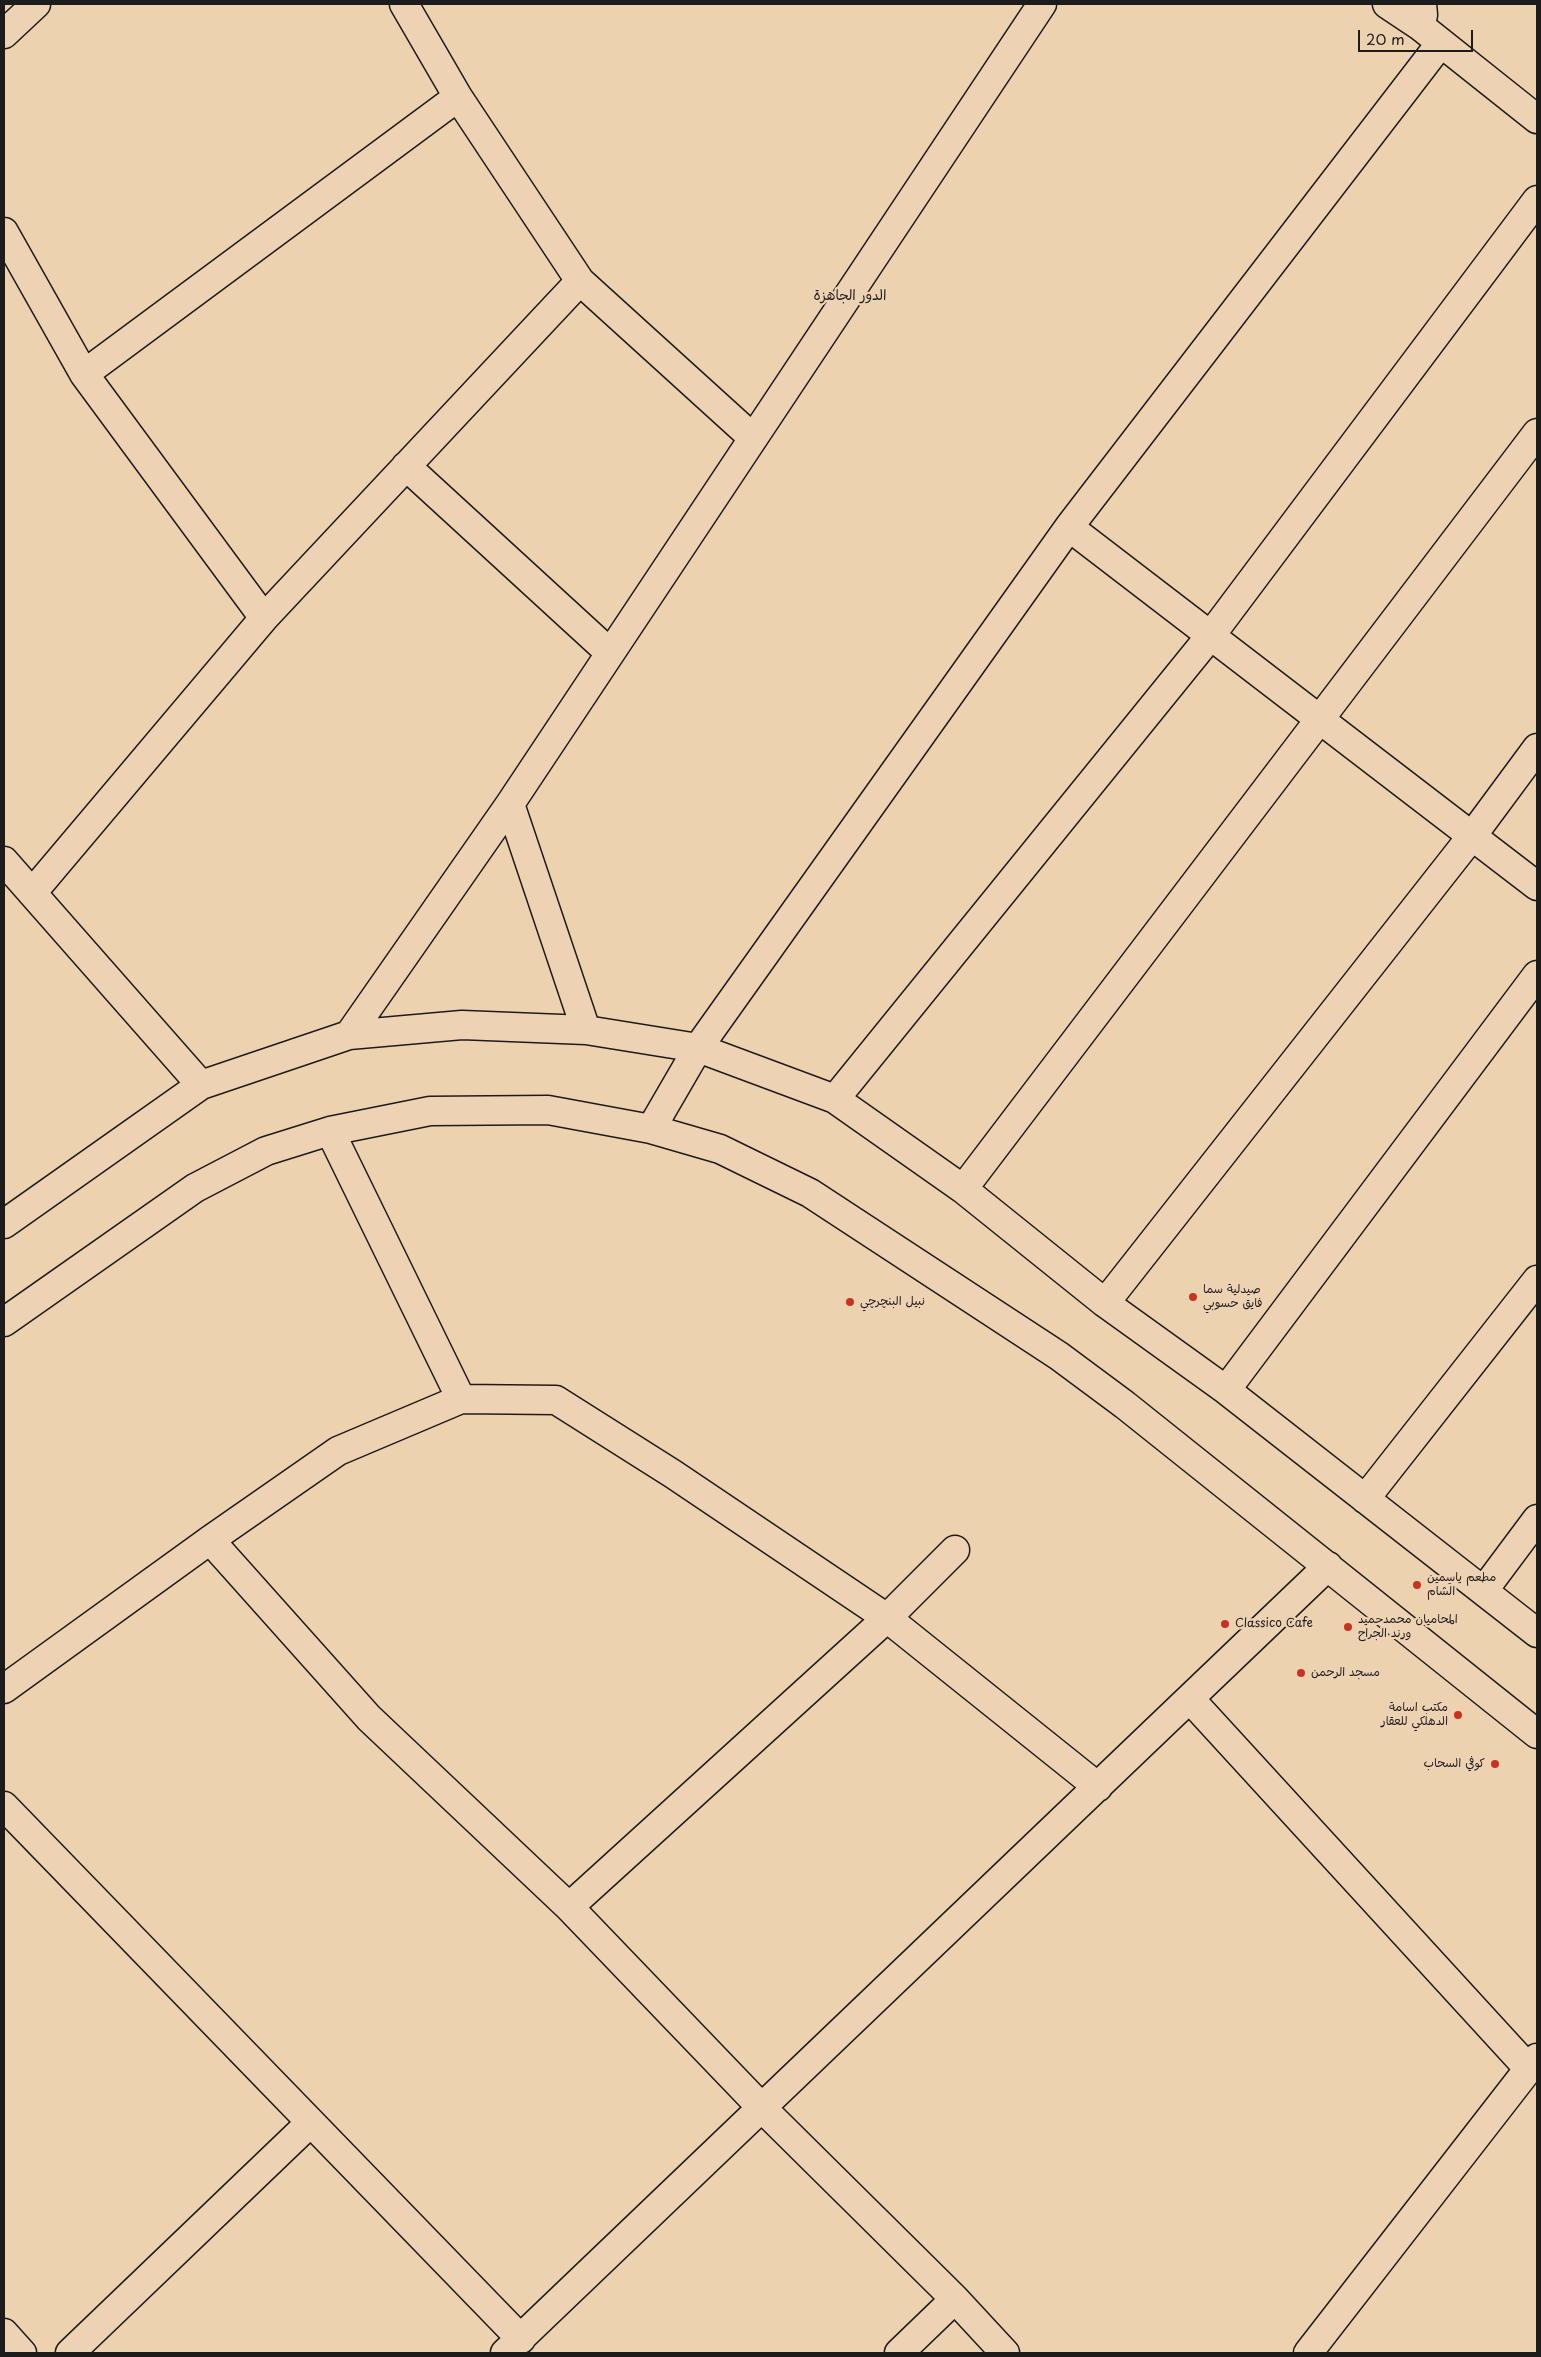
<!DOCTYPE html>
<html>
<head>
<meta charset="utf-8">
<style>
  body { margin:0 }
  #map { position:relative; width:1541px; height:2357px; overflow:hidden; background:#edd2b0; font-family:"Playpen Sans",sans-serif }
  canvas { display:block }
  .frame { position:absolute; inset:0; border:5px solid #1c1c1c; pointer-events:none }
  .scale { position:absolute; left:1358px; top:30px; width:115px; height:22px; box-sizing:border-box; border:2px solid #1c1c1c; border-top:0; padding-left:6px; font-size:15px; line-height:18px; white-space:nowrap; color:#1c1c1c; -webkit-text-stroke:4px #edd2b4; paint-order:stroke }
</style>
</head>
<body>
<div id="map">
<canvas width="1541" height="2357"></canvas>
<div class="frame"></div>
<div class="scale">20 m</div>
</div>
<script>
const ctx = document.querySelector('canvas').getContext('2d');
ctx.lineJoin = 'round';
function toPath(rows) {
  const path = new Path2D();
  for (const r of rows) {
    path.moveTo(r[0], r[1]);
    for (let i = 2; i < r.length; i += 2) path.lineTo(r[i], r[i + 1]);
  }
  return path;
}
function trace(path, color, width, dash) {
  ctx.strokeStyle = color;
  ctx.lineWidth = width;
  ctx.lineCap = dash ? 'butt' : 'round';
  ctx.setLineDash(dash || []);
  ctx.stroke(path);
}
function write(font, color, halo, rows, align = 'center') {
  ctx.font = font + ' "Playpen Sans","Playpen Sans Arabic",sans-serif';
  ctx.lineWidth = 4.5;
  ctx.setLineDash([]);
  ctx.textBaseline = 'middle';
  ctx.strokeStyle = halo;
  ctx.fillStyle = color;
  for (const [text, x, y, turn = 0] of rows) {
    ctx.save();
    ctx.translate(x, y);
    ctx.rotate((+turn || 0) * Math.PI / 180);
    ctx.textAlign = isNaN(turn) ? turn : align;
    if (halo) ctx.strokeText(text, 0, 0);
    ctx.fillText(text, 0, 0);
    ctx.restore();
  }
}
const minor = toPath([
  [404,4,458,97,580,281,753,438],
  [1387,4,1420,26],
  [1422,4,1423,15,1420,26,1537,119],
  [4,34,36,4],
  [4,232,84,374,264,618],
  [84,374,458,97],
  [406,466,610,653],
  [1069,527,1537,886],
  [510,804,586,1030],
  [4,861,201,1085],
  [32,893,264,618,580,281],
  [349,1035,510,804,1042,4],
  [835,1099,1211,635,1537,200],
  [651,1129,698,1048,1069,527,1440,44],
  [330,1131,461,1399],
  [963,1189,1537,433],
  [4,1224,201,1085,349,1035,462,1025,586,1030,698,1048,835,1099,963,1189,1105,1303,1226,1390,1537,1633],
  [1105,1303,1472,836,1537,748],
  [4,1322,195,1188,266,1151,330,1131,430,1111,548,1110,651,1129,720,1149,810,1193,1059,1356,1125,1405,1537,1734],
  [1226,1390,1537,975],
  [1365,1499,1537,1280],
  [210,1540,369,1718,569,1907,762,2108,955,2299,1005,2353],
  [1484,1590,1537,1519],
  [4,1689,210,1540,338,1451,461,1399,556,1400,673,1474,887,1618,1098,1787],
  [1190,1699,1529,2069],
  [4,1806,521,2339],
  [569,1907,887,1618,955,1550],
  [4,2333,22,2353],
  [70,2353,310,2123],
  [505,2353,1328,1566],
  [899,2353,955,2299],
  [1308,2353,1537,2058]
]);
const markers = [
  [1193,1297,5,"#c8321e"],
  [850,1302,5,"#c8321e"],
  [1417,1585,5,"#c8321e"],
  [1225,1624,5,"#c8321e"],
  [1348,1627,5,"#c8321e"],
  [1301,1673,5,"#c8321e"],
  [1458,1715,5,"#c8321e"],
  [1495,1764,5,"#c8321e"]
];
const poiNames = [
  ["صيدلية سما",1203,1290],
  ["فايق حسوبي",1203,1304],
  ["نبيل البنچرچي",860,1302],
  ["مطعم ياسمين",1427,1578],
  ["الشام",1427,1592],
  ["المحاميان محمدحميد",1358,1620],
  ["ورند الجراح",1358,1634],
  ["Classico Cafe",1235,1624],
  ["مسجد الرحمن",1311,1673],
  ["مكتب اسامة",1448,1708,"right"],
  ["الدهلكي للعقار",1448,1722,"right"],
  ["كوفي السحاب",1485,1764,"right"]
];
const neighbourhoodNames = [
  ["الدور الجاهزة",850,296]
];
trace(minor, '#1c1c1c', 31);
trace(minor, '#edd2b4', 28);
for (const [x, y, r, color] of markers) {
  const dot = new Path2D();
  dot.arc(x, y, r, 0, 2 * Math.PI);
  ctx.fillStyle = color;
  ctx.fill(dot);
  trace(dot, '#edd2b4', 2);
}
write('12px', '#1c1c1c', '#edd2b4', poiNames, 'left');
write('14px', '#1c1c1c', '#edd2b4', neighbourhoodNames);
</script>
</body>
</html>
